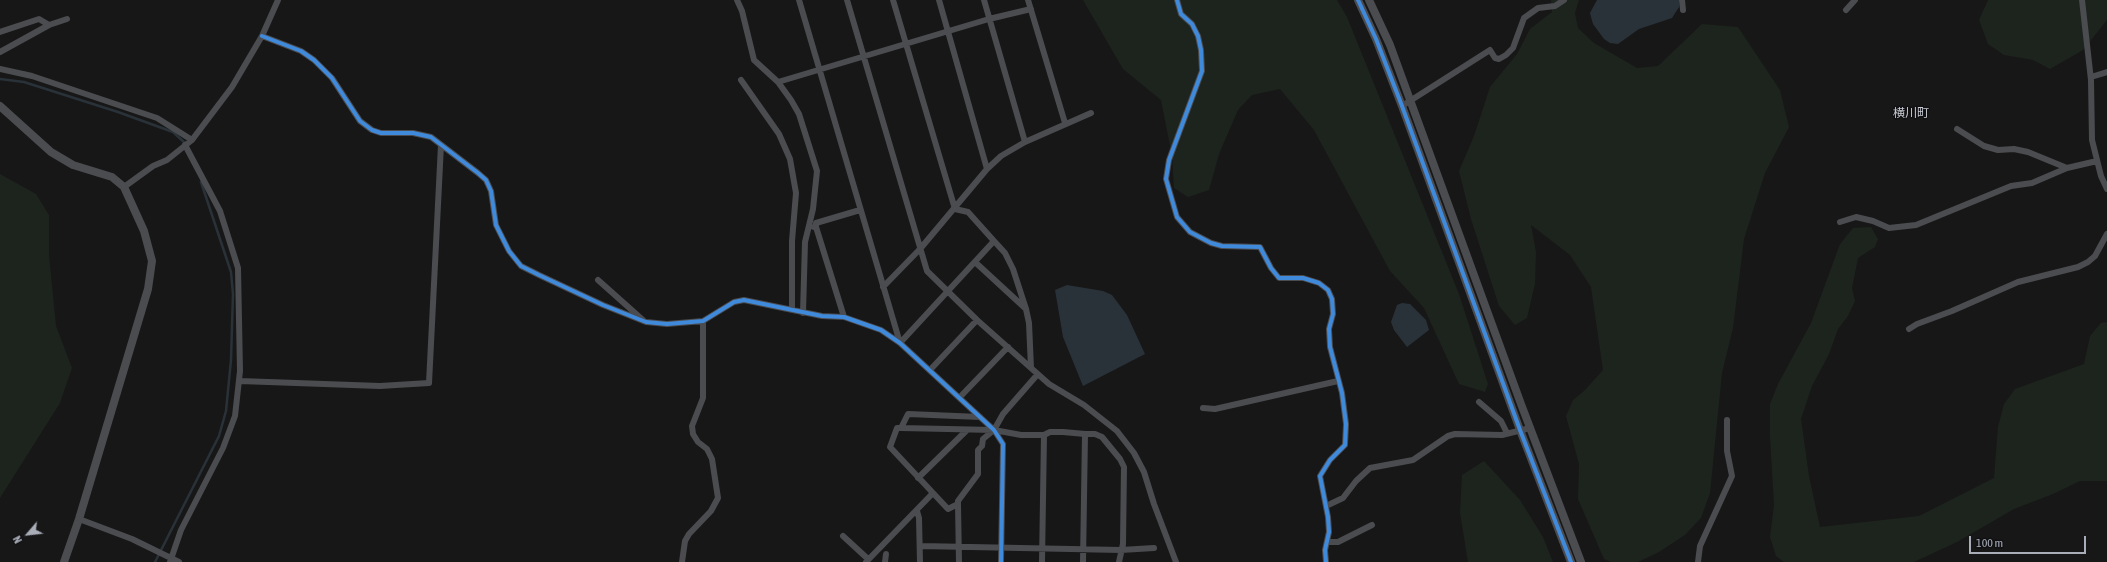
<!DOCTYPE html>
<html>
<head>
<meta charset="utf-8">
<style>
  body { margin:0 }
  #map { position:relative; width:2107px; height:562px; overflow:hidden; background:#171717; font-family:"Asap Condensed",sans-serif }
  canvas { display:block }
  .north { position:absolute; left:8px; top:514px; width:40px; height:40px; -webkit-text-stroke:3px #111113; paint-order:stroke; rotate:242deg; font-size:11px; font-weight:700; line-height:16px; text-align:center; color:#a8adb8 }
  .north::after { content:''; display:block; margin:auto; width:14px; height:18px; background:#a8adb8; clip-path:polygon(50% 0,100% 100%,50% 72%,0 100%) }
  .scale { position:absolute; left:1969px; top:536px; width:117px; height:18px; box-sizing:border-box; border:2px solid #a8adb8; border-top:0; padding-left:5px; font-size:12px; line-height:14px; white-space:nowrap; color:#a8adb8; -webkit-text-stroke:3px #111113; paint-order:stroke }
</style>
</head>
<body>
<div id="map">
<canvas width="2107" height="562"></canvas>
<div class="north">N</div>
<div class="scale">100 m</div>
</div>
<script>
const ctx = document.querySelector('canvas').getContext('2d');
ctx.lineJoin = 'round';
function paint(path, color) {
  ctx.fillStyle = color;
  ctx.fill(path, 'evenodd');
}
function toPath(rows) {
  const path = new Path2D();
  for (const r of rows) {
    path.moveTo(r[0], r[1]);
    for (let i = 2; i < r.length; i += 2) path.lineTo(r[i], r[i + 1]);
  }
  return path;
}
function trace(path, color, width, dash) {
  ctx.strokeStyle = color;
  ctx.lineWidth = width;
  ctx.lineCap = dash ? 'butt' : 'round';
  ctx.setLineDash(dash || []);
  ctx.stroke(path);
}
function write(font, color, halo, rows, align = 'center') {
  ctx.font = font + ' "Asap Condensed","Noto Sans JP",sans-serif';
  ctx.lineWidth = 3;
  ctx.setLineDash([]);
  ctx.textBaseline = 'middle';
  ctx.strokeStyle = halo;
  ctx.fillStyle = color;
  for (const [text, x, y, turn = 0] of rows) {
    ctx.save();
    ctx.translate(x, y);
    ctx.rotate((+turn || 0) * Math.PI / 180);
    ctx.textAlign = isNaN(turn) ? turn : align;
    if (halo) ctx.strokeText(text, 0, 0);
    ctx.fillText(text, 0, 0);
    ctx.restore();
  }
}
const green = toPath([
  [1083,0,1337,0,1347,17,1459,294,1488,384,1485,392,1459,384,1424,308,1390,271,1314,130,1280,89,1252,95,1238,110,1219,154,1209,190,1188,197,1174,188,1172,156,1161,100,1123,69],
  [1551,0,1579,0,1575,13,1578,28,1594,43,1637,68,1658,66,1702,24,1738,27,1780,90,1789,127,1765,173,1744,239,1733,328,1722,373,1710,493,1701,518,1685,535,1659,552,1638,562,1611,562,1604,559,1578,499,1579,464,1566,416,1573,400,1584,391,1603,370,1591,287,1570,255,1531,225,1536,252,1535,284,1527,318,1515,325,1499,306,1471,219,1459,171,1474,136,1490,87,1517,54,1530,29,1552,12],
  [1988,0,2107,0,2107,20,2083,50,2050,69,2033,60,2004,55,1988,44,1979,20],
  [0,174,36,194,49,215,49,255,56,326,72,368,60,403,0,498],
  [1871,227,1878,239,1875,247,1858,258,1852,288,1855,301,1848,316,1838,329,1829,354,1812,386,1801,419,1809,476,1820,527,1919,516,1994,478,1998,427,2004,404,2015,389,2084,364,2090,336,2101,323,2107,322,2107,481,2080,481,2053,494,2014,509,1957,542,1914,562,1784,562,1776,556,1770,537,1774,505,1770,437,1770,404,1778,384,1811,323,1840,244,1853,228],
  [1484,461,1520,500,1543,537,1553,562,1468,562,1460,513,1462,475]
]);
const water = toPath([
  [1597,0,1679,0,1679,7,1672,18,1639,29,1618,44,1610,43,1604,39,1593,24,1590,13],
  [1067,285,1103,291,1112,295,1127,315,1145,354,1083,386,1063,337,1055,290],
  [1402,303,1410,304,1426,320,1429,330,1407,347,1394,330,1391,322,1397,305]
]);
const stream = toPath([
  [0,79,24,82,118,112,173,132,186,144],
  [155,562,219,436,226,411,231,360,233,294,231,272,201,182]
]);
const minor = toPath([
  [737,0,742,11,754,60,778,82,791,100,799,114,817,171,813,209,805,242,803,313],
  [799,0,900,343],
  [847,0,927,271,977,320,1031,368],
  [893,0,955,209],
  [939,0,987,169],
  [984,0,1025,142],
  [1028,0,1065,123],
  [1177,0,1181,14,1192,24,1198,36,1201,50,1202,71,1169,160,1166,179,1177,217,1190,232,1211,243,1222,246,1260,247,1271,268,1279,278,1303,278,1319,283,1328,290,1332,299,1333,314,1329,329,1330,347,1342,393,1346,424,1345,445,1330,460,1320,476,1328,517,1329,532,1325,550,1326,562],
  [1682,0,1683,10],
  [2082,0,2091,80,2092,140,2101,176,2107,189],
  [1846,10,1855,0],
  [0,32,39,19,49,25],
  [262,36,301,51,314,60,332,78,360,121,372,130,381,133,413,133,431,137,478,173,486,180,491,191,496,225,509,251,521,266,539,275,603,305,646,322,667,324,703,321,734,302,744,300,822,316,844,317,881,330,900,343,994,430,1003,444,1001,562],
  [0,52,49,25,67,19],
  [0,69,32,76,157,118,192,140],
  [2091,77,2107,72],
  [741,80,779,134,790,159,796,193,792,241,792,310],
  [778,82,989,19,1031,9],
  [1402,106,1490,50,1495,58,1499,59,1506,55,1513,48,1524,18,1538,8,1555,6,1564,0],
  [1957,129,1984,146,1998,150,2014,149,2028,152,2067,168],
  [124,187,153,166,167,160,192,140,232,87,262,36,278,0],
  [1840,222,1856,217,1873,221,1889,228,1916,225,2011,186,2032,183,2067,168,2097,161],
  [814,227,816,227,816,223,860,210],
  [816,227,844,317],
  [994,241,1005,253,1013,269,1026,309,1029,323,1031,368,1049,384,1084,405,1117,431,1134,453,1144,472,1154,504,1176,562],
  [975,262,1026,309],
  [598,280,644,321],
  [883,287,920,249,987,169,1001,156,1025,142,1091,113],
  [1909,329,1917,324,1952,311,2018,282,2078,267,2088,262,2095,256,2107,234],
  [900,343,994,241,968,212,955,209],
  [930,370,977,320],
  [240,381,380,386,429,383,441,145],
  [960,397,1008,347],
  [1479,402,1501,421,1507,433],
  [1203,408,1215,409,1338,381],
  [901,428,994,430,1021,435,1044,435,1050,432,1063,432,1085,434,1083,562],
  [1085,434,1095,434,1102,437,1120,459,1124,467,1123,544,1119,562],
  [918,478,967,430],
  [933,493,948,509,958,504,958,501,978,474,978,450,982,446,983,439,994,430,1003,414,1037,375],
  [958,504,959,562],
  [1326,506,1343,498,1356,481,1370,468,1413,460,1448,436,1455,434,1502,435,1530,428],
  [917,511,919,518,920,562],
  [79,519,132,539,179,562],
  [843,536,868,559],
  [1327,542,1338,542,1372,525],
  [920,546,1121,550,1154,548],
  [170,562,181,530,223,448,235,416,240,371,238,268,220,211,185,145],
  [682,562,685,541,689,534,711,511,718,498,712,459,707,449,698,442,693,434,692,426,703,398,703,321],
  [866,562,933,493,890,447,897,428,901,428,908,414,980,417],
  [885,562,886,554],
  [1042,562,1044,435],
  [1698,562,1700,546,1732,476,1727,451,1727,420]
]);
const tertiary = toPath([
  [1358,0,1376,39,1402,106,1520,430,1571,562],
  [1369,0,1390,45,1521,404,1581,562],
  [0,106,51,152,73,165,112,177,124,187,144,231,152,261,148,289,79,519,64,562]
]);
const cycleway = toPath([
  [1177,0,1181,14,1192,24,1198,36,1201,50,1202,71,1169,160,1166,179,1177,217,1190,232,1211,243,1222,246,1260,247,1271,268,1279,278,1303,278,1319,283,1328,290,1332,299,1333,314,1329,329,1330,347,1342,393,1346,424,1345,445,1330,460,1320,476,1328,517,1329,532,1325,550,1326,562],
  [1358,0,1376,39,1402,106,1520,430,1571,562],
  [262,36,301,51,314,60,332,78,360,121,372,130,381,133,413,133,431,137,478,173,486,180,491,191,496,225,509,251,521,266,539,275,603,305,646,322,667,324,703,321,734,302,744,300,822,316,844,317,881,330,900,343,994,430,1003,444,1001,562]
]);
const quarterNames = [
  ["横川町",1911,113]
];
paint(green, '#1d241e');
paint(water, '#2a3239');
trace(stream, '#2a3239', 2.5);
trace(minor, '#4b4c50', 6);
trace(tertiary, '#4b4c50', 8);
trace(cycleway, '#408adc', 4);
write('12px', '#c9ccd4', '#111113', quarterNames);
</script>
</body>
</html>
